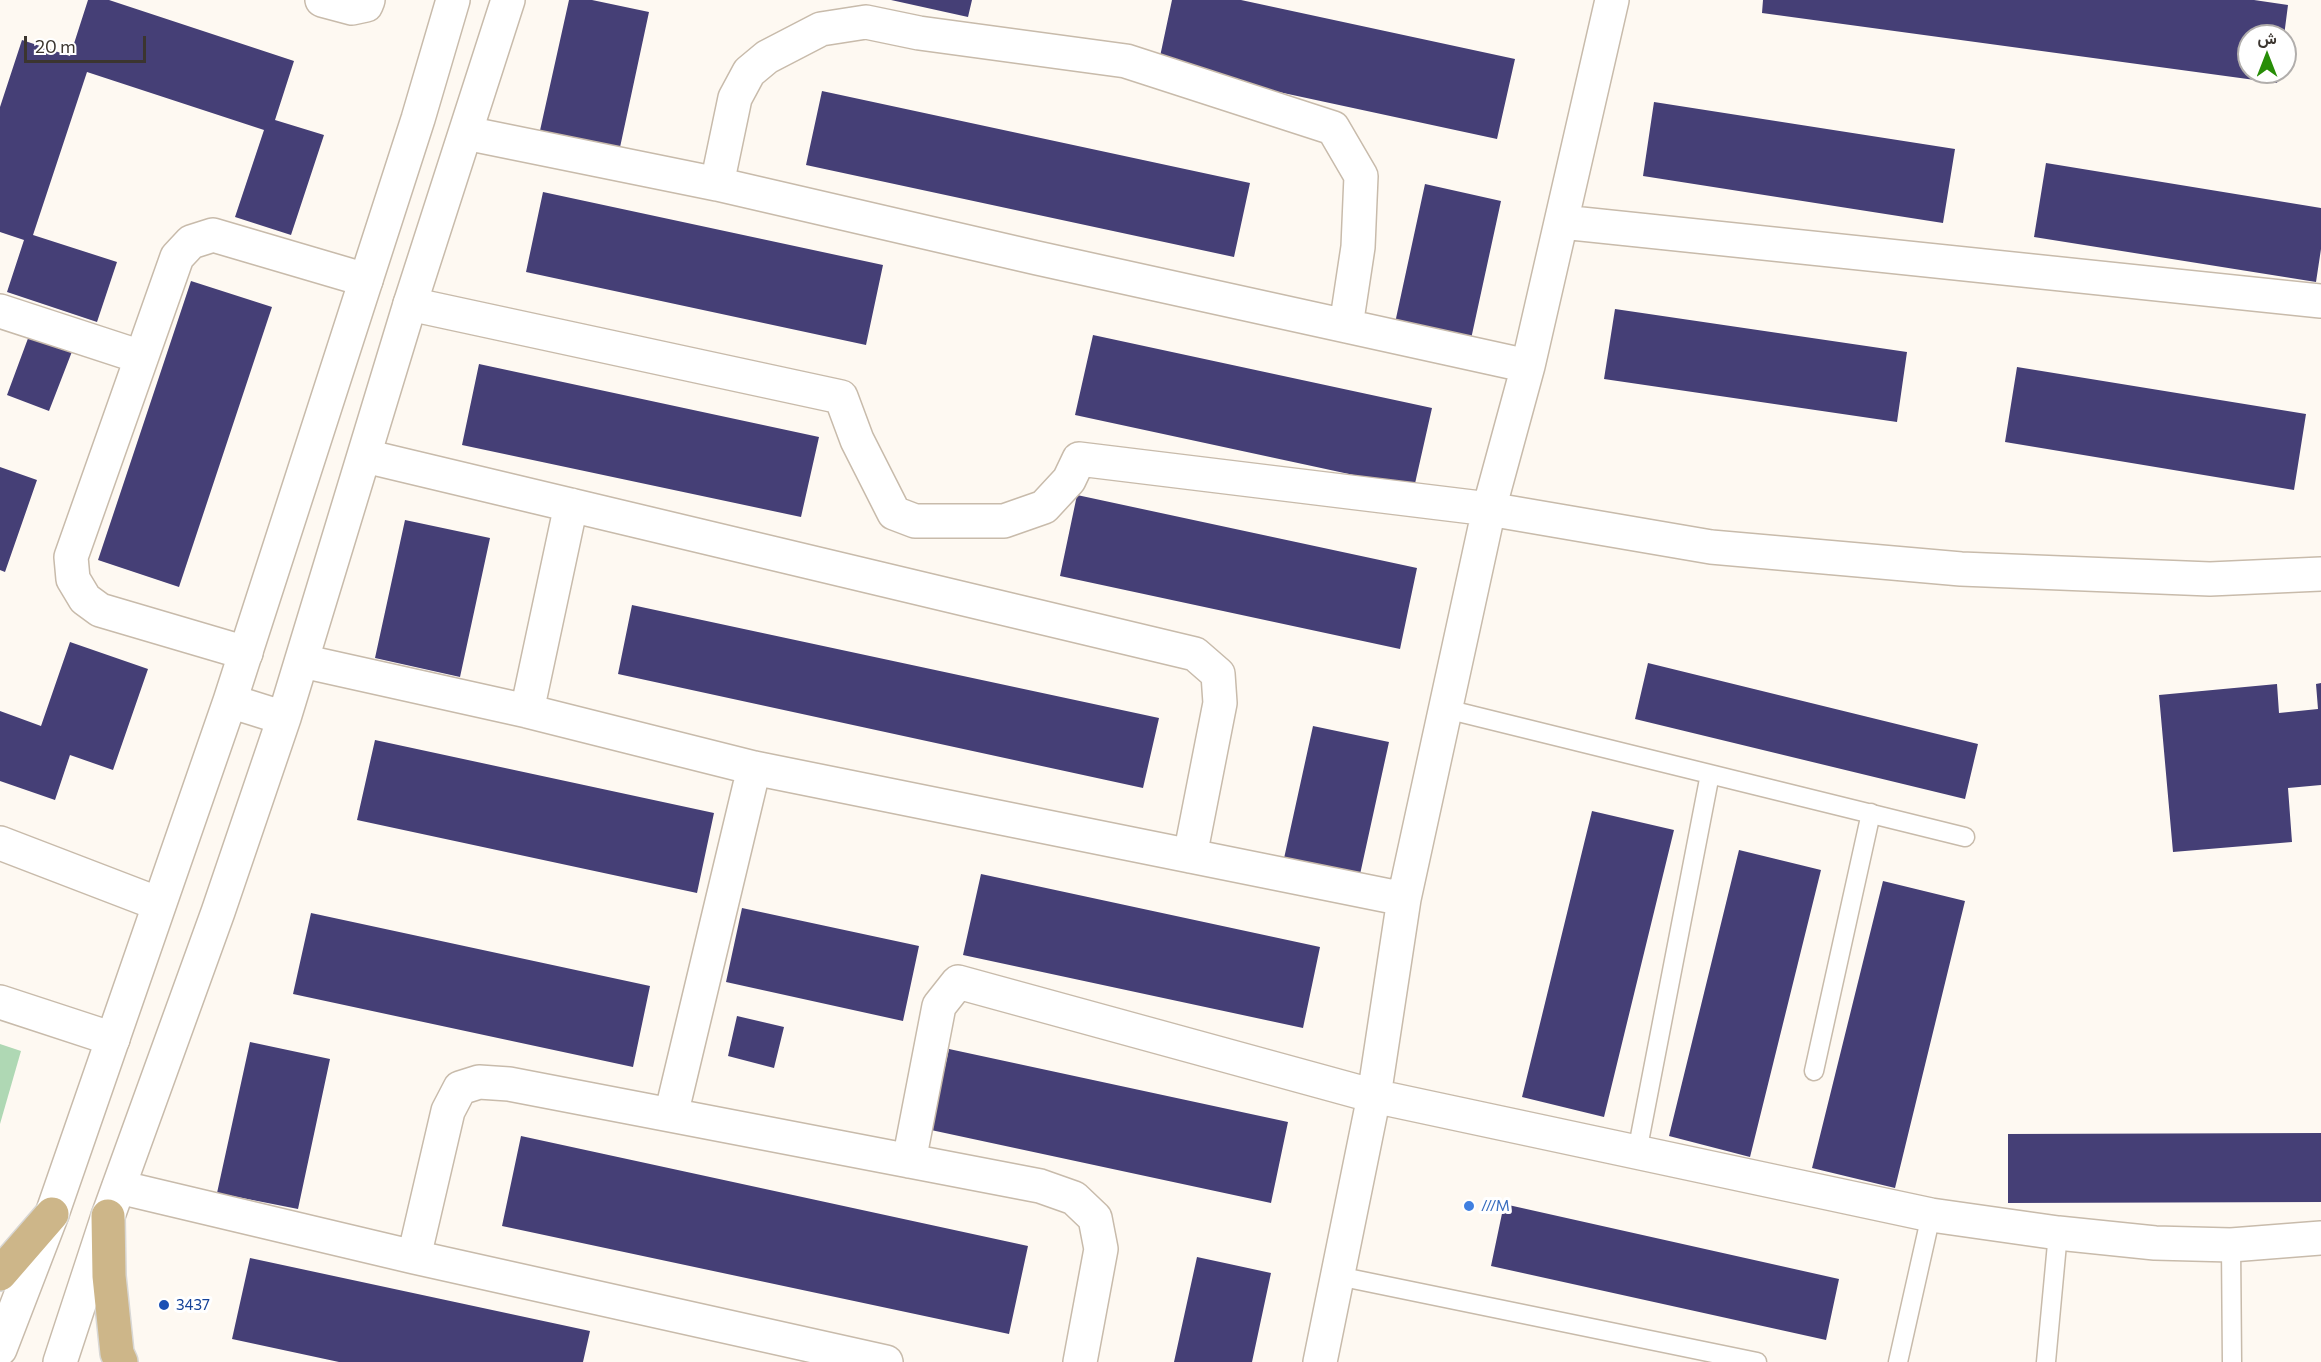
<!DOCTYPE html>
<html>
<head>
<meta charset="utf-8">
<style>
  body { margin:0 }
  #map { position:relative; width:2321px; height:1362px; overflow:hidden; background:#fef9f2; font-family:Commissioner,Vazirmatn,sans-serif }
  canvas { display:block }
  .north { position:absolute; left:2237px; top:24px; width:60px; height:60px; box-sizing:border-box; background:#fff; border:2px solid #b1aeac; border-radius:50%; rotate:0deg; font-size:16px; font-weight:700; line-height:24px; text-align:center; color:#3b352f }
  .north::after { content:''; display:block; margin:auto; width:21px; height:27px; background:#278d07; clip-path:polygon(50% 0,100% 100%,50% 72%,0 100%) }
  .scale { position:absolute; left:24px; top:36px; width:122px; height:27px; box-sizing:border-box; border:3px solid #3b352f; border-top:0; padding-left:8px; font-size:18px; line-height:21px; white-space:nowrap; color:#3b352f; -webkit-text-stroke:4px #fff; paint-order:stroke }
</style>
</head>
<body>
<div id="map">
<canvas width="2321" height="1362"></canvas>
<div class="north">ش</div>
<div class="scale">20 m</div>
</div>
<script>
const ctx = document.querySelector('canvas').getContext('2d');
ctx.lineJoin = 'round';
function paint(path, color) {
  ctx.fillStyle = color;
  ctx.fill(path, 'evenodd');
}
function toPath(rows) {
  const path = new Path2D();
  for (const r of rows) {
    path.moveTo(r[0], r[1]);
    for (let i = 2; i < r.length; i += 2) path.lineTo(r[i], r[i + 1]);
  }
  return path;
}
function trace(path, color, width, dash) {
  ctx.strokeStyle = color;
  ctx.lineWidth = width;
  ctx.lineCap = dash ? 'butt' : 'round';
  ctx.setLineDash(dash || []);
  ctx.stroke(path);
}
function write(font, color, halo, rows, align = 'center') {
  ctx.font = font + ' Commissioner,sans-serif';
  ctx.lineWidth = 6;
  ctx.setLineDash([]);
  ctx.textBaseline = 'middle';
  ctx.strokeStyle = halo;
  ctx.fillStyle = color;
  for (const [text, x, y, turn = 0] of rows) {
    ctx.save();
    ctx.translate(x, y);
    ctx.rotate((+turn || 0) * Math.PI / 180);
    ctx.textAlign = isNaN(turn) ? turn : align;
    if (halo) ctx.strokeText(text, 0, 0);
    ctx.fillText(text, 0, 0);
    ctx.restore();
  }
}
const green = toPath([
  [0,1044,21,1051,0,1124]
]);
const building = toPath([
  [88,0,109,0,294,61,275,120,324,135,291,235,235,217,264,130,87,72,33,235,117,262,97,322,7,292,24,240,0,232,0,107,22,40,70,56],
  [569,0,592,0,649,12,619,152,539,135],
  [891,0,972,0,968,17],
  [1172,0,1241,0,1515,59,1497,139,1158,66],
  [1763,0,2254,0,2288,5,2284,36,2249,36,2249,72,2279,72,2277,83,1762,13],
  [822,91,1250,183,1234,257,806,165],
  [1654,102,1955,149,1943,223,1643,176],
  [2046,163,2321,208,2321,249,2316,282,2034,237],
  [1425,184,1501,201,1471,339,1395,323],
  [543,192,883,265,866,345,526,272],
  [191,281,272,307,179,587,98,560],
  [1615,309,1907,352,1897,422,1604,379],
  [30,333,73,349,49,411,7,395],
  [1093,335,1432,408,1414,488,1075,415],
  [479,364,819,437,801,517,462,445],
  [2017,367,2306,414,2294,490,2005,442],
  [0,467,37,480,5,572,0,570],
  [1077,495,1417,568,1400,649,1060,576],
  [405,520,490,538,460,677,375,658],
  [632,605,1159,718,1143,788,618,674],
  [70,642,148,669,113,770,70,755,55,800,0,781,0,711,41,726],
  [1648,663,1978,744,1965,799,1635,719],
  [2321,683,2321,785,2288,788,2292,842,2173,852,2159,695,2277,684,2279,713,2318,709,2316,684],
  [1313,726,1389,742,1359,879,1283,863],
  [375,740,714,813,697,893,357,820],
  [1592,811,1674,830,1604,1117,1522,1097],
  [1739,850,1821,870,1750,1157,1669,1136],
  [981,874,1320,947,1303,1028,963,955],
  [1883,881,1965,901,1895,1188,1812,1168],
  [742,908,919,946,903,1021,726,982],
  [311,913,650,986,633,1067,293,994],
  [737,1016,784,1027,774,1068,728,1056],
  [250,1042,330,1059,298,1209,217,1193],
  [949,1049,1288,1122,1271,1203,931,1130],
  [2321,1133,2321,1202,2008,1203,2008,1134],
  [521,1136,1028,1246,1009,1334,502,1226],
  [1504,1204,1839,1279,1826,1340,1491,1266],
  [1197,1257,1271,1273,1252,1362,1174,1362],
  [250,1258,590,1331,583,1362,339,1362,232,1339]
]);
const lane = toPath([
  [1446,709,1965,837],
  [1814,1071,1871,813],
  [1637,1152,1710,774],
  [2231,1245,2232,1362],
  [1338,1276,1757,1362],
  [1898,1362,1931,1215],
  [2046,1362,2058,1233]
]);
const street = toPath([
  [322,0,352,8,366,5,368,0],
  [466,133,717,184,1037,258,1528,366],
  [717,184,735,98,749,72,767,57,821,29,866,22,919,33,1126,61,1333,128,1361,176,1358,247,1346,326],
  [1562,222,2321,301],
  [410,304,841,397,857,440,894,513,915,521,1004,521,1044,507,1069,480,1079,459,1489,509,1711,547,1961,569,2210,579,2321,574],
  [0,311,141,357],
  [365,456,1195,654,1218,674,1220,703,1190,856],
  [246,653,100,610,85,599,73,579,71,557,177,257,191,242,213,235,366,280],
  [302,661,527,711,754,768,1404,899],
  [527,711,571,505],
  [0,843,159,904],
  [0,1002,113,1039],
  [671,1115,754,768],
  [909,1161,939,1006,958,982,1374,1096,1931,1215,2058,1233,2155,1243,2231,1245,2321,1238],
  [119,1187,414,1257,886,1362],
  [414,1257,448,1111,460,1088,479,1082,509,1084,1040,1186,1074,1198,1095,1218,1101,1249,1080,1362],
  [1320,1362,1374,1096,1404,899,1489,509,1528,366,1612,0]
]);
const secondary = toPath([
  [230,701,284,718],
  [0,1349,52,1214,230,701,418,119,453,0],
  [60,1362,108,1216,218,912,284,718,410,304,508,0]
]);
const primary = toPath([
  [108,1216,109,1276,117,1353,121,1362],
  [0,1274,52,1214]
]);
const markers = [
  [1469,1206,6,"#3f7fe0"],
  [164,1305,6,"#1a4fb4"]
];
const shopNames = [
  ["///M",1481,1206]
];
const transitNames = [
  ["3437",176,1305]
];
paint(green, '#afd8b4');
paint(building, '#453f76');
trace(lane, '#c8bbab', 21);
trace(street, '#c8bbab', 36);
trace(secondary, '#c8bbab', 36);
trace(primary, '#d8d7d5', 36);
trace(lane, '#fff', 18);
trace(street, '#fff', 33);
trace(secondary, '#fff', 33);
trace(primary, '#cdb689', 33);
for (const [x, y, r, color] of markers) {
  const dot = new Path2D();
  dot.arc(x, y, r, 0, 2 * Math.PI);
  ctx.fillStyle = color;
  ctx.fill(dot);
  trace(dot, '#fff', 2);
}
write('15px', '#366cbe', '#fff', shopNames, 'left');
write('15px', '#164399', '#fff', transitNames, 'left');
</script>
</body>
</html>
